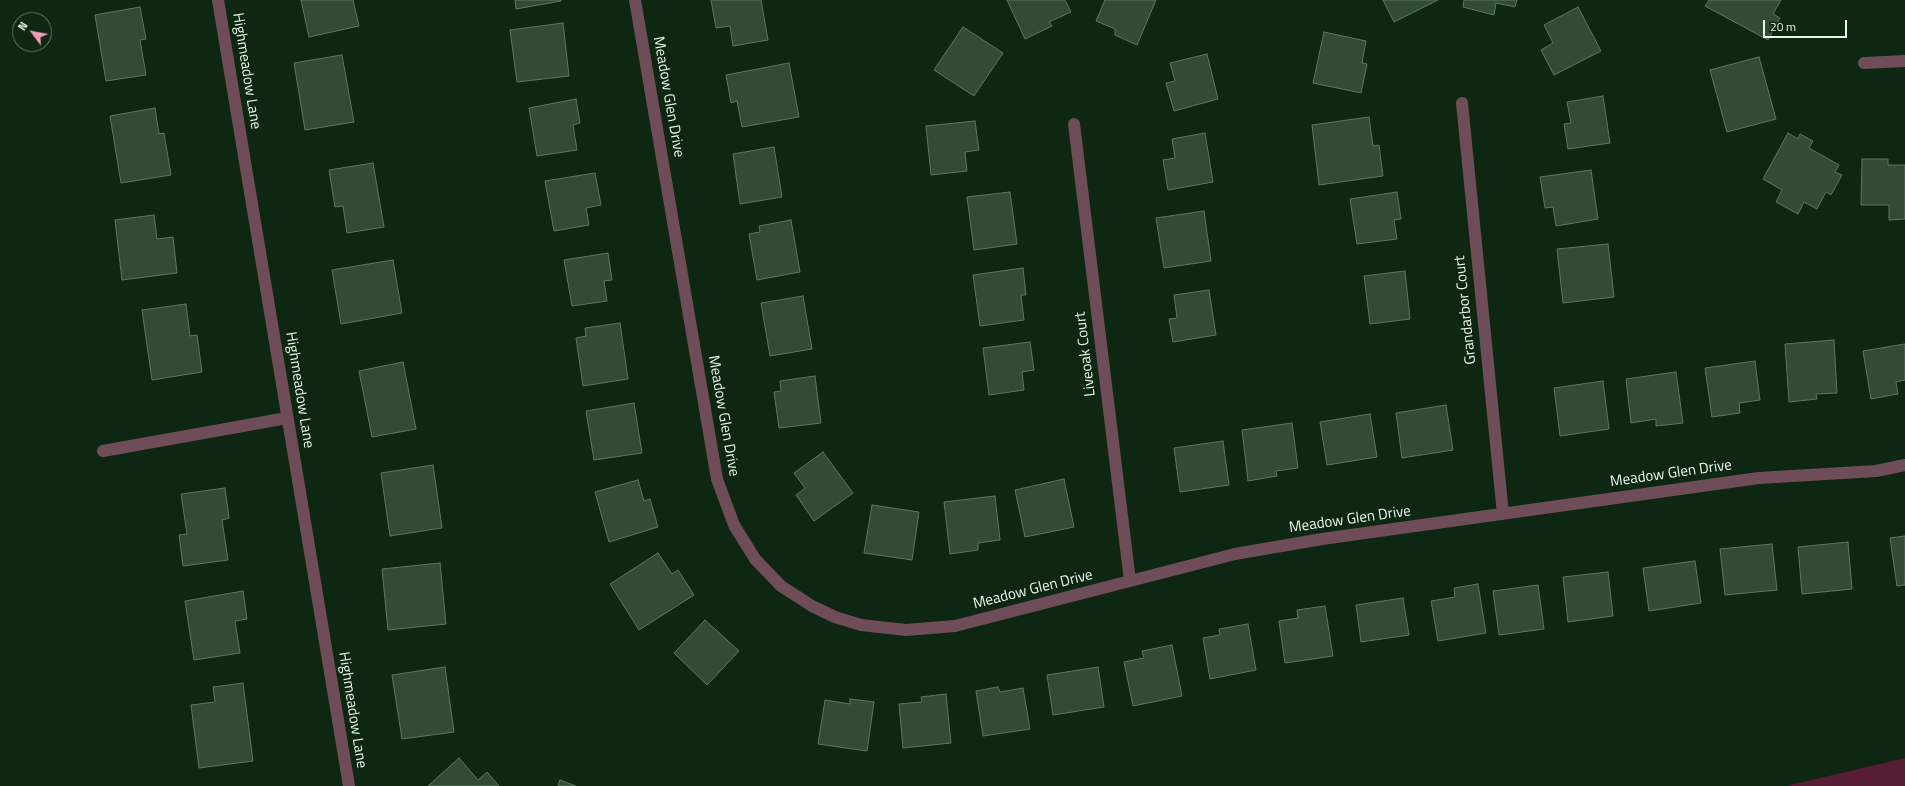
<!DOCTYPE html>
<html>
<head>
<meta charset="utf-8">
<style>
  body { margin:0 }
  #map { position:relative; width:1905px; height:786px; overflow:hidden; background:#0d2712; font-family:"Titillium Web",sans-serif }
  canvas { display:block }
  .north { position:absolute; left:12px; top:12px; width:40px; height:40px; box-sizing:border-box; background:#0d2712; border:1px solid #657a68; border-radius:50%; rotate:302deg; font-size:11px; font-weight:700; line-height:16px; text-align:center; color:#e8f7e9 }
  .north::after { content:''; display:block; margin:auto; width:14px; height:18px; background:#f09ab6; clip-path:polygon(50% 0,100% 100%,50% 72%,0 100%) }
  .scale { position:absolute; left:1763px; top:20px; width:84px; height:18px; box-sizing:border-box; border:2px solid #e8f7e9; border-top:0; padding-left:5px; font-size:12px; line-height:14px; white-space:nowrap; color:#e8f7e9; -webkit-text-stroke:3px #0d2712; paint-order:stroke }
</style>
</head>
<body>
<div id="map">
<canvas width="1905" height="786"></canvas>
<div class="north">N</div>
<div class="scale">20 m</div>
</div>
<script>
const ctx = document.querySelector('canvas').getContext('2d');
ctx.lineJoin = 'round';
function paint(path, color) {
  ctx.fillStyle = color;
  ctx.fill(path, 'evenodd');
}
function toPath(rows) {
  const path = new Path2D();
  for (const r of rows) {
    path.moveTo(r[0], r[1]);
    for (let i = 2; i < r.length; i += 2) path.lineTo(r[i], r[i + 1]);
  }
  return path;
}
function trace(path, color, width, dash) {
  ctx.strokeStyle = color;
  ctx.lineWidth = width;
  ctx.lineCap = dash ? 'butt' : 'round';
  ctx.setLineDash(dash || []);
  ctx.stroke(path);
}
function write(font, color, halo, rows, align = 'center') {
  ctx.font = font + ' "Titillium Web",sans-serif';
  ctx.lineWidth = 3.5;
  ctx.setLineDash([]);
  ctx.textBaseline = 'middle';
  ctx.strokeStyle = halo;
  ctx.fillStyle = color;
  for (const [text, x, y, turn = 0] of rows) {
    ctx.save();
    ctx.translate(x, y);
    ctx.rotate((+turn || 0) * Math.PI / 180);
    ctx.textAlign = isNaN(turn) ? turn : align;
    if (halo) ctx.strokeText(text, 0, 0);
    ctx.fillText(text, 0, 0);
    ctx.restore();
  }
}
const green = toPath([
  [1905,758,1905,786,1786,786]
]);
const building = toPath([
  [301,0,353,0,359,26,309,37,301,0],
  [515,0,561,0,561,1,516,9,515,0],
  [711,0,761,0,768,40,733,46,730,26,716,28,711,0],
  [1007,0,1065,0,1071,12,1049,22,1052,26,1025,39,1007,0],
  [1105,0,1156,0,1137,45,1115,35,1115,29,1096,21,1105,0],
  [1383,0,1438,0,1394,22,1383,0],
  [1464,0,1517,0,1515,7,1496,3,1494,15,1463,7,1464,0],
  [1709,0,1781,0,1773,14,1780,18,1768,40,1705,6,1709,0],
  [140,7,146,39,140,40,146,75,106,81,95,15,140,7],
  [1578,7,1601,51,1554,75,1541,50,1553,43,1544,25,1578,7],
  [563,23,569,76,517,82,510,30,563,23],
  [963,27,1003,53,974,96,934,70,963,27],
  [1324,32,1366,41,1362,63,1367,64,1361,93,1313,83,1324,32],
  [1207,54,1218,99,1174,111,1166,83,1175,81,1170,63,1207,54],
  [342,55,354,122,305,130,294,63,342,55],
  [1759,57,1776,119,1727,132,1710,70,1759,57],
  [789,63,799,117,742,127,737,101,731,103,726,75,789,63],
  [1603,96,1610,143,1568,149,1564,124,1571,123,1567,102,1603,96],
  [576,99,580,123,573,125,577,150,537,156,529,108,576,99],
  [155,108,159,134,164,133,171,175,121,183,110,116,155,108],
  [1369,117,1373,146,1379,145,1383,176,1319,185,1312,125,1369,117],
  [975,121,979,150,965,152,967,171,931,175,926,126,975,121],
  [1205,133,1213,182,1168,190,1163,160,1175,158,1172,139,1205,133],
  [1788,133,1798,139,1800,134,1813,141,1809,148,1839,165,1835,172,1842,175,1831,195,1826,192,1817,209,1804,202,1798,214,1776,202,1782,190,1763,179,1788,133],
  [774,147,782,197,740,204,733,154,774,147],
  [1862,159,1888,159,1888,165,1905,165,1905,219,1889,220,1889,205,1861,205,1862,159],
  [373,163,384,227,347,233,343,206,335,207,329,170,373,163],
  [1591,170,1598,219,1556,226,1553,207,1545,208,1540,177,1591,170],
  [595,173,601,205,586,208,589,225,554,231,545,181,595,173],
  [1010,192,1017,244,974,250,967,197,1010,192],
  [1397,192,1401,219,1394,220,1397,239,1357,244,1350,199,1397,192],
  [1204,211,1211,261,1164,268,1156,218,1204,211],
  [154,215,157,239,173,237,177,273,122,280,115,220,154,215],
  [791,220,800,272,757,280,749,234,760,232,759,226,791,220],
  [1608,244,1614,297,1563,303,1557,249,1608,244],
  [608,253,612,280,604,281,607,301,572,306,564,260,608,253],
  [393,260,402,313,341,324,332,270,393,260],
  [1023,268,1026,295,1021,295,1024,320,980,326,973,275,1023,268],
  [1405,271,1410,319,1370,324,1364,276,1405,271],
  [1209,290,1216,335,1173,342,1169,319,1177,318,1174,295,1209,290],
  [803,296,812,349,770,356,761,303,803,296],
  [186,304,190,336,197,335,202,372,152,380,142,310,186,304],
  [620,323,628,379,583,386,576,338,586,336,585,328,620,323],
  [1834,340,1837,393,1816,394,1817,399,1789,402,1785,344,1834,340],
  [1030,342,1034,370,1022,372,1024,390,989,395,983,348,1030,342],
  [1905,344,1905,380,1896,382,1898,394,1871,399,1863,351,1905,344],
  [1755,361,1760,400,1739,403,1740,413,1712,417,1705,368,1755,361],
  [403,362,416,429,372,437,359,371,403,362],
  [1676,372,1683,423,1656,426,1656,419,1631,423,1626,379,1676,372],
  [815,376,821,423,779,428,774,392,781,391,780,381,815,376],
  [1603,381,1609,429,1560,436,1554,388,1603,381],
  [634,403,642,453,594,460,586,411,634,403],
  [1446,405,1453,450,1402,458,1396,413,1446,405],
  [1370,414,1377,457,1327,465,1320,422,1370,414],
  [1292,423,1298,468,1276,471,1277,476,1248,481,1242,430,1292,423],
  [1223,441,1229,485,1180,492,1174,448,1223,441],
  [823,452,853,493,814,521,796,495,805,488,794,473,823,452],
  [433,465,442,528,390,536,381,473,433,465],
  [1064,479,1074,527,1025,537,1015,490,1064,479],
  [638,480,644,501,650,499,658,527,609,542,595,492,638,480],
  [225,488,229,518,222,520,228,560,183,566,179,535,187,534,181,494,225,488],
  [995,496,1000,540,978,543,978,550,950,554,944,502,995,496],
  [872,505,919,512,912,560,864,553,872,505],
  [1905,536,1905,585,1897,586,1890,538,1905,536],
  [1848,542,1852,589,1802,594,1798,547,1848,542],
  [1772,544,1777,590,1725,595,1720,549,1772,544],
  [658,553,672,574,678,570,694,595,639,630,610,584,658,553],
  [1695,561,1701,603,1649,611,1643,568,1695,561],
  [440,563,446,624,388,630,382,569,440,563],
  [1608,572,1613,616,1568,622,1563,577,1608,572],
  [1478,584,1486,633,1438,641,1431,601,1455,597,1454,588,1478,584],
  [1538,585,1544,629,1499,635,1493,591,1538,585],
  [243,591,247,619,235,621,240,653,194,660,185,601,243,591],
  [1403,598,1409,635,1361,642,1356,605,1403,598],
  [1325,606,1333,656,1285,663,1279,621,1298,618,1297,610,1325,606],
  [705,620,739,651,707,685,674,653,705,620],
  [1248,624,1256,670,1210,679,1203,638,1220,635,1219,629,1248,624],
  [1172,645,1182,696,1133,706,1124,662,1144,658,1142,651,1172,645],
  [445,667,454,732,402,739,392,675,445,667],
  [1098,667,1104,707,1053,715,1047,675,1098,667],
  [243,683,253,761,199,768,191,705,215,702,213,687,243,683],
  [998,687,1000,692,1023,688,1030,729,983,736,976,691,998,687],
  [946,694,951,743,903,748,899,704,922,702,921,697,946,694],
  [850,699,874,702,867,751,818,744,825,700,850,704,850,699],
  [459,758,478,780,487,772,499,786,428,786,459,758],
  [560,780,576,786,558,786,560,780]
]);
const minor = toPath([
  [218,0,349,786],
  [635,0,717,479,734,525,755,559,781,586,812,606,835,617,861,625,906,630,955,626,1235,554,1322,539,1759,478,1876,471,1905,465],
  [1864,63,1905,61],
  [1462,103,1503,514],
  [1074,124,1130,581],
  [103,451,287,418]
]);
const streetNames = [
  ["Highmeadow Lane",246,71,81],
  ["Meadow Glen Drive",668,97,80],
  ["Grandarbor Court",1466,310,-96],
  ["Liveoak Court",1086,354,-97],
  ["Highmeadow Lane",299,390,81],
  ["Meadow Glen Drive",723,416,80],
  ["Meadow Glen Drive",1671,474,-8],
  ["Meadow Glen Drive",1350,520,-8],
  ["Meadow Glen Drive",1033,590,-14],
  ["Highmeadow Lane",352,710,81]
];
paint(green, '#571d34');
paint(building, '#314b35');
trace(building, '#5c7860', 1);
trace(minor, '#6f4d58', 12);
write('15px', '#e8f7e9', '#0d2712', streetNames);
</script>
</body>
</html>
